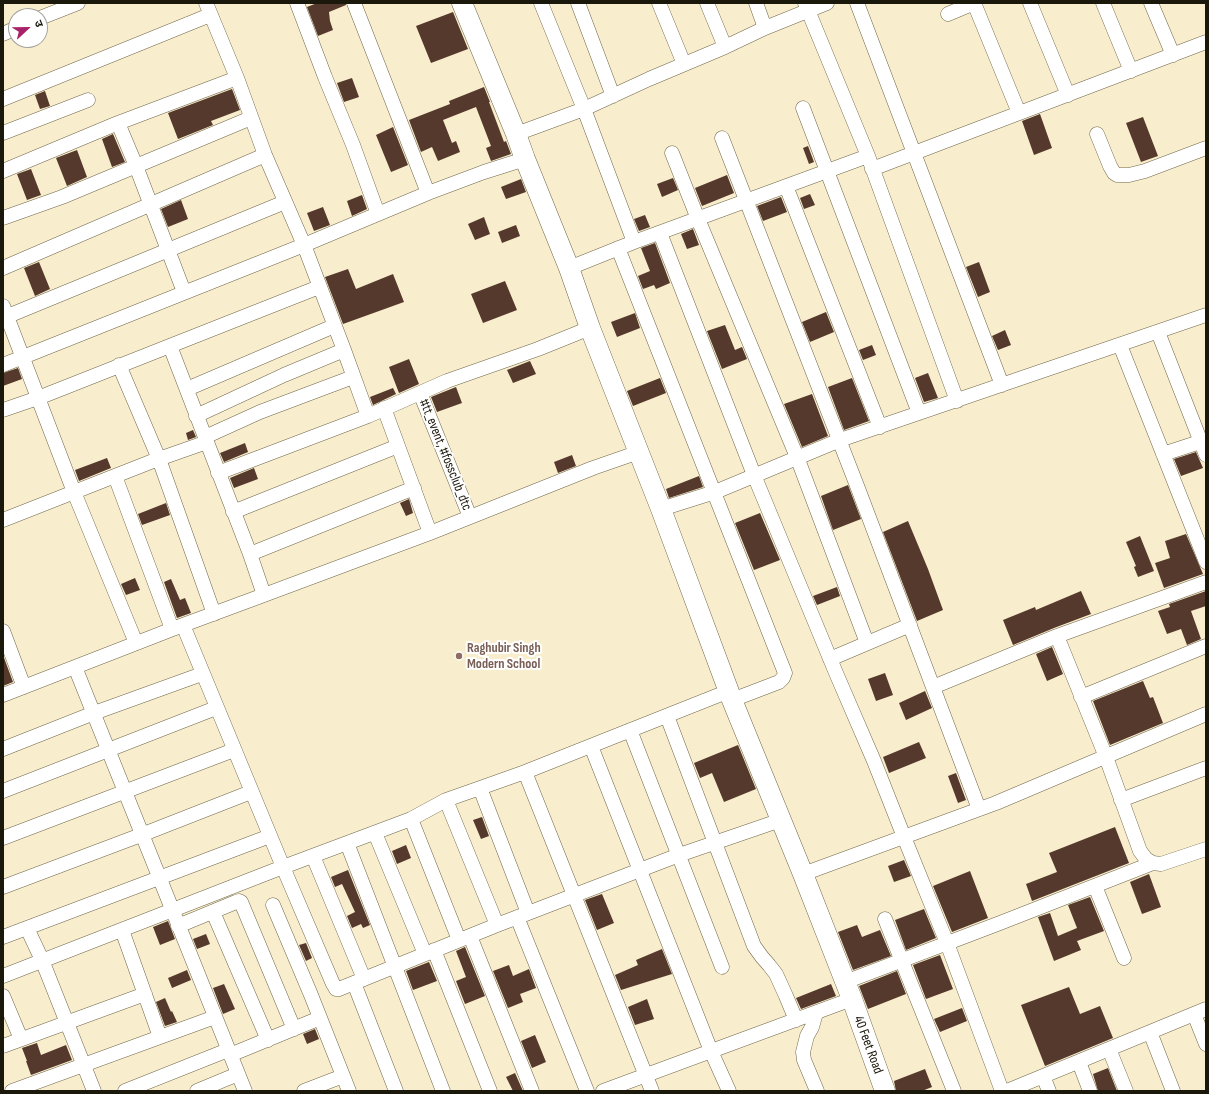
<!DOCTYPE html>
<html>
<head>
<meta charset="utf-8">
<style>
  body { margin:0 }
  #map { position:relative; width:1209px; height:1094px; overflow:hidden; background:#f8edcc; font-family:"Sofia Sans Condensed","Noto Sans Devanagari",sans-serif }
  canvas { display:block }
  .frame { position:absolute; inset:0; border:4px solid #1a170b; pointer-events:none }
  .north { position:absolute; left:8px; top:8px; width:40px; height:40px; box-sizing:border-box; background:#fff; border:1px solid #a3a29d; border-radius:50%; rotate:68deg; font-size:11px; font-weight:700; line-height:16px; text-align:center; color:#1a170b }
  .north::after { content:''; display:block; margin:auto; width:14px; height:18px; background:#a92269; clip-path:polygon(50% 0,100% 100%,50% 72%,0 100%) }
</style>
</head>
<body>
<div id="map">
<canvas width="1209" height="1094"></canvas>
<div class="frame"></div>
<div class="north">उ</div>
</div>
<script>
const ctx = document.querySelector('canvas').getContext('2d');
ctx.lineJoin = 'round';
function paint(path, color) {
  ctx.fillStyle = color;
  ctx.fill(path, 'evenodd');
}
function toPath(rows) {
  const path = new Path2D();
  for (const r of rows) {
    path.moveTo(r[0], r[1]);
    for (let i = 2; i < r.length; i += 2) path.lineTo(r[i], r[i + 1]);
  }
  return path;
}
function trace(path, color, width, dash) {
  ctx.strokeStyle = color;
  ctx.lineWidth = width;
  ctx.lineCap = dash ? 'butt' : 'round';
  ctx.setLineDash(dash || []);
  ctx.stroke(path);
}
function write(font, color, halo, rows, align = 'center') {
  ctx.font = font + ' "Sofia Sans Condensed",sans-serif';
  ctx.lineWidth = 4;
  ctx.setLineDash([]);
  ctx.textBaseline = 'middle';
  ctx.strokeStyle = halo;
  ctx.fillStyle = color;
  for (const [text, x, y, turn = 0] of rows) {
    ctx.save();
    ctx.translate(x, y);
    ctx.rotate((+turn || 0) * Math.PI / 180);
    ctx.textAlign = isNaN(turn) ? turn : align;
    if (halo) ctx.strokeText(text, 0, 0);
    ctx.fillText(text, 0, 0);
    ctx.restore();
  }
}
const building = toPath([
  [317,3,346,3,346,5,329,12,330,21,333,30,318,36,307,7],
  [453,12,468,49,431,63,416,26],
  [352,78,359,97,344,102,337,83],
  [484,87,490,102,489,102,504,142,506,141,511,154,491,161,486,148,491,146,476,107,443,120,452,143,456,141,460,152,438,161,432,147,421,152,409,120,450,104,449,101],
  [232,89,240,110,211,121,213,125,178,139,168,113],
  [45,91,50,106,40,109,35,95],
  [1040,114,1052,148,1034,155,1022,121],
  [1143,117,1158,156,1141,162,1126,123],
  [393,127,408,165,391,172,376,135],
  [113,134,125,162,112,167,102,139],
  [808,146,814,162,809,164,803,148],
  [77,150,87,177,67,186,56,158],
  [31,169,41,195,27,200,17,174],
  [727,175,734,193,702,206,695,188],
  [673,178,678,190,662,197,657,184],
  [521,179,526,192,506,199,501,187],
  [810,194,815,205,804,209,800,198],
  [362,195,367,209,352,216,347,201],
  [781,197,787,212,763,221,757,206],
  [181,200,188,219,168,227,161,209],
  [323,207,330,225,314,231,307,213],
  [645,215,650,227,639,231,634,219],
  [484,217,490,234,475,240,468,224],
  [516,225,520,236,502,243,498,232],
  [693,229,699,245,687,249,681,234],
  [655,243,670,283,656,289,654,285,643,289,638,276,650,271,641,248],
  [39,262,50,289,35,296,24,268],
  [979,262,990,292,978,297,966,267],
  [348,269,356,289,393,274,404,302,343,324,325,277],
  [505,281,517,310,483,323,471,294],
  [826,312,834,332,810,342,802,322],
  [635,313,640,328,617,337,611,322],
  [725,325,735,350,742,347,747,359,722,369,707,331],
  [1005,330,1011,345,998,350,992,336],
  [872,345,876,355,863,360,859,350],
  [409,359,419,384,399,393,389,367],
  [530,361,536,374,513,383,507,370],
  [18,368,22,379,3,386,3,373],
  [928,373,938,398,924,402,915,378],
  [660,378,666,393,633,406,627,391],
  [852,378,869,421,844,430,828,387],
  [456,387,462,403,437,412,431,397],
  [393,388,396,394,373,405,370,397],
  [812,394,828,436,802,447,784,404],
  [193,430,196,437,188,440,186,433],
  [245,443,248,452,224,462,220,453],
  [1196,452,1203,468,1181,476,1174,459],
  [572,455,576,466,558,473,554,462],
  [107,458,111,468,79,481,75,470],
  [254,468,258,479,234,488,230,478],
  [699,476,703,487,669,498,666,489],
  [848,485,861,519,833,530,821,496],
  [409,499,413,513,406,516,400,503],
  [166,503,170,515,142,525,138,514],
  [760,513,780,560,754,570,735,523],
  [908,521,928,569,943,610,917,621,883,532],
  [1186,534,1203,574,1164,588,1155,563,1170,558,1165,541],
  [1140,536,1154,571,1138,577,1134,567,1136,566,1126,542],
  [135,578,140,590,126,595,121,584],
  [171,579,180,600,185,598,191,613,177,618,164,582],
  [837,587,840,596,817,605,813,596],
  [1081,591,1091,614,1054,628,1013,645,1003,620,1035,607,1036,610],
  [1206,591,1206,606,1191,611,1201,639,1187,645,1181,629,1167,634,1158,611,1170,607,1169,604],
  [1052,647,1063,674,1047,681,1036,654],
  [3,655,13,682,3,686],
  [885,673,893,695,876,701,868,679],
  [1143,681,1150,698,1153,697,1163,723,1110,745,1093,701],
  [925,691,932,708,906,720,899,703],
  [919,742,926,758,889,773,883,757],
  [738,745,756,789,724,802,712,773,700,778,694,763],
  [956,773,966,800,958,803,948,776],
  [482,817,489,836,481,839,473,820],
  [1115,827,1129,863,1032,901,1026,884,1057,872,1049,853],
  [406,845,411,858,397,864,392,851],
  [904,860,911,876,894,882,888,866],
  [348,870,370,925,363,928,361,924,352,928,347,916,355,912,342,884,335,887,331,877],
  [970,871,988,918,952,932,933,886],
  [1149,874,1161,907,1142,914,1130,882],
  [602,894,614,923,597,930,585,900],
  [1090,897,1104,931,1077,941,1081,950,1054,961,1038,917,1050,913,1058,936,1077,928,1068,905],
  [924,909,936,938,906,950,895,920],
  [168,921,175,939,160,945,153,927],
  [857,925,862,937,880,930,891,956,853,970,838,932],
  [206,934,210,944,197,949,193,939],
  [306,943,312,958,306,961,299,945],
  [465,947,485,996,465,1004,456,981,466,977,456,951],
  [662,949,672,974,621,990,615,975,638,965,636,960],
  [940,955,953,989,926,999,913,965],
  [429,962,437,981,413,990,406,971],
  [509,965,513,976,529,969,536,988,520,994,523,1002,508,1008,493,971],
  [187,970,191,980,172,988,168,978],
  [897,971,906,994,868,1009,859,986],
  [224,984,235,1009,223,1014,213,988],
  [831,984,836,996,801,1009,796,998],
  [1069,987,1080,1014,1100,1006,1113,1038,1045,1066,1021,1005],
  [165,998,171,1012,172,1011,177,1022,165,1026,156,1002],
  [647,999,654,1019,635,1025,628,1007],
  [962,1008,967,1021,940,1032,934,1019],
  [315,1029,319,1039,307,1044,303,1034],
  [535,1035,546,1062,532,1068,521,1041],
  [37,1043,41,1055,66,1045,72,1060,31,1075,26,1061,27,1061,22,1048],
  [1108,1068,1117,1091,1098,1091,1093,1074],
  [925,1069,932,1087,922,1091,896,1091,894,1081],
  [515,1073,523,1091,513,1091,506,1077]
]);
const street = toPath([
  [206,3,237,78,265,155,304,245,344,350,368,416],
  [297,3,325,77,353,145,378,214],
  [354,3,428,193],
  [541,3,584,109,649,79,725,47,707,3],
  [578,3,613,96],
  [659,3,684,64],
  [756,3,765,28],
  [805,3,868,156],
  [857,3,1002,385],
  [974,3,1019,113],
  [1030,3,1068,95],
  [1103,3,1131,71],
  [1151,3,1173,55],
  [948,14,974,3],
  [40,18,78,3],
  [3,34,16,28],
  [725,47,765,28,827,3],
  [3,99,210,15],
  [803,108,919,413],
  [118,123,136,166,184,292],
  [3,133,88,100],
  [516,134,584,109,634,242],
  [1097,134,1110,166,1114,173,1117,175,1129,175,1145,171,1206,148],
  [722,138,859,491,979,809],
  [672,153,698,219,797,457,867,643],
  [872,169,1206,42],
  [3,171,118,123,237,78],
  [786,186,880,427],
  [3,218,62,197,251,118],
  [660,233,754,475,836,673,874,761,904,837,947,943,1002,1091],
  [618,248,785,673,783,678,779,682,732,700],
  [3,268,265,155],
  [569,268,634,242,868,156,957,401],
  [3,306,74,492,136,643],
  [3,318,285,202],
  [1158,332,1206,455],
  [1120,345,1206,562],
  [170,346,250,554,264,595],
  [3,365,304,245,428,193,484,172,525,159],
  [119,365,159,459,214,614],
  [187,389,334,326],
  [420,393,470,517],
  [3,410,38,398,319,287],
  [196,416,284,375,344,350],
  [205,437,260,412,353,377],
  [1163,454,1206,440],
  [218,473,368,416,447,381,538,349,590,328],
  [115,476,172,629],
  [661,509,715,492,840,440,1206,315],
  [233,512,398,446],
  [3,520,153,461,207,442],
  [430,533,593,468,639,452],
  [250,554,414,488],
  [183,625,283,867,333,984,336,989,339,989,497,925,679,855,781,820],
  [3,631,24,687],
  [1057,636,1206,582],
  [830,659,910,625],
  [75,667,245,1091],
  [933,687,1057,636,1106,757,1140,851,1146,859,1153,863,1161,864,1206,849],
  [3,695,183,625,264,595,430,533,384,408],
  [1081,697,1206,646],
  [667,716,754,946,762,957,769,965,776,974,786,996,796,1020],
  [630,730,722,967],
  [591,746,711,1051,729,1091],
  [3,749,94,713,202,674],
  [525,772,652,1091],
  [480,788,528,913],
  [3,791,216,708],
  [446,800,497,925],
  [1121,800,1206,768],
  [411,819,459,940],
  [375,833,425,954],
  [3,838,234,750],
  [347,843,443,1091],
  [313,856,364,979],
  [803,874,996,803,1206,714],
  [1095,886,1124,958],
  [3,887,141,835,251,792],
  [273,905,311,995,349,1091],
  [213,912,268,1040],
  [517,917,587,1091],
  [885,919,954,1091],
  [178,926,236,902,239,901,241,902,294,1029],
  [27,928,42,960,94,1091],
  [122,930,160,1037],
  [470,936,532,1091],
  [3,937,270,836],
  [434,950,490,1091],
  [3,976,283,867,411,819,446,800,480,788,525,772,729,691],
  [845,982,1000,923,1153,863],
  [354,983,396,1091],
  [3,996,21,1039],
  [816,1013,812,1027,807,1036,803,1052,804,1060,817,1091],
  [1194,1014,1206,1044],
  [1150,1032,1173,1091],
  [3,1046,145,994],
  [1109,1049,1126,1091],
  [230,1055,320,1018],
  [1079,1062,1090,1091],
  [1043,1076,1049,1091],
  [12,1091,215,1017],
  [125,1091,228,1050],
  [197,1091,238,1074],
  [304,1091,343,1076],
  [603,1091,852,999],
  [1007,1091,1206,1009]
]);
const secondary = toPath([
  [462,3,516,134,525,159,569,268,590,328,661,509,732,700,803,874,852,999,885,1091]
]);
const markers = [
  [459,656,4,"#8d6e63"]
];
const streetNames = [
  ["#tt_event, #fossclub_dtc",445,455,68],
  ["40 Feet Road",868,1045,70]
];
const educationNames = [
  ["Raghubir Singh",467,648],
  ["Modern School",467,664]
];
paint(building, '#55392d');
trace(street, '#70674a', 15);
trace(secondary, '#70674a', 21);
trace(street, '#fff', 14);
trace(secondary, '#fff', 20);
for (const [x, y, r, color] of markers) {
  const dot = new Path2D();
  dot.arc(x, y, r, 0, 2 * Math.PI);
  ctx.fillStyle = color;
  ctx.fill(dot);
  trace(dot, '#fff', 1.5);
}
write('14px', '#1a170b', '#fff', streetNames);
write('bold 14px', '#785e54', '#fff', educationNames, 'left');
</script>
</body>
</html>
